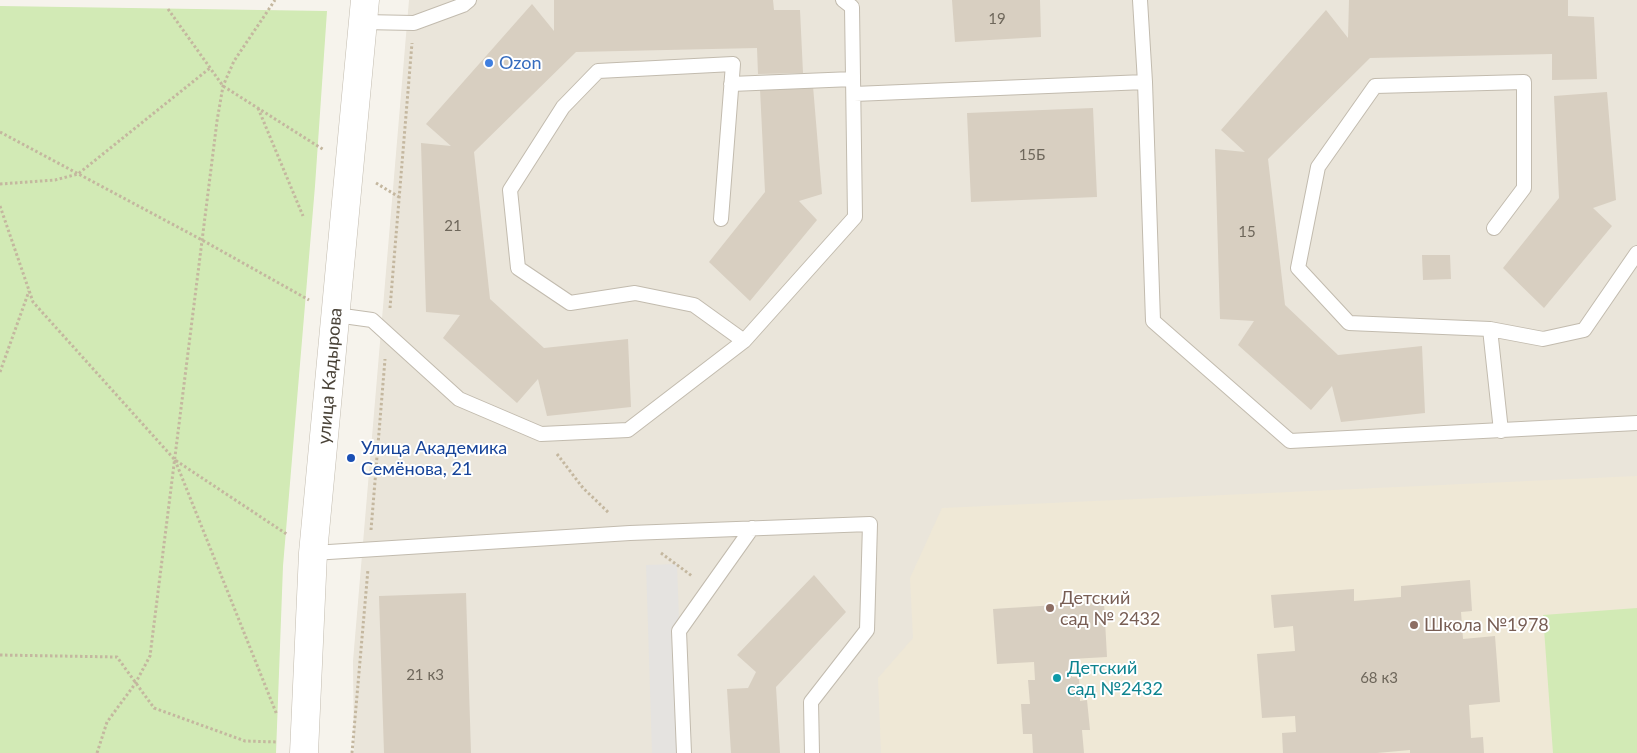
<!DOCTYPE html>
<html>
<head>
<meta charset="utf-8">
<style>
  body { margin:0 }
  canvas { display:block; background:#f6f3ec }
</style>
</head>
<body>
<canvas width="1637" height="753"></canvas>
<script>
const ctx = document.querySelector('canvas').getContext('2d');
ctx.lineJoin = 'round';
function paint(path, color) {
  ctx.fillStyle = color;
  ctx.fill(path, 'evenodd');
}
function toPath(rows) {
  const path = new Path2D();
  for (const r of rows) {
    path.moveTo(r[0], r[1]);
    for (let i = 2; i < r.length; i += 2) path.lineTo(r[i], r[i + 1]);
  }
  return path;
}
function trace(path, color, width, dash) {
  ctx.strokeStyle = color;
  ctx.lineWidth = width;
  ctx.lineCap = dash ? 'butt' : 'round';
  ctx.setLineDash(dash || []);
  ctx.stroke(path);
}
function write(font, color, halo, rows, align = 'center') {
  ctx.font = font + ' Lato,sans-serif';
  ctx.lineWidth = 4;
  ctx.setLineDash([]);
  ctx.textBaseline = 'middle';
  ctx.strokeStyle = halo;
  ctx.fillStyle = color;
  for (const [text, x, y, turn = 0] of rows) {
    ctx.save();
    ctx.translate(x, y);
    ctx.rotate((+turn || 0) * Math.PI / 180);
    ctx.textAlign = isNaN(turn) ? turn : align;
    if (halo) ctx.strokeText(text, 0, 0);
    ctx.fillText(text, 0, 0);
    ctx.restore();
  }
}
const residential = toPath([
  [409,0,1637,0,1637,753,354,753,353,661]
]);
const education = toPath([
  [1637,476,1637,753,881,753,878,678,913,638,910,578,942,508]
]);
const green = toPath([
  [0,6,327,11,315,186,283,566,276,753,0,753],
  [1637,608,1637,753,1553,753,1543,615]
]);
const parking = toPath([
  [677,564,684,753,652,753,646,565]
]);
const building = toPath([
  [554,0,773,0,774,10,800,10,803,73,758,74,757,48,576,52,474,152,490,299,544,348,628,339,631,407,547,416,538,379,517,403,443,338,460,315,426,312,421,143,451,146,426,124,532,4,554,31],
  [952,0,1040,0,1041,37,955,42],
  [1349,0,1568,0,1568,16,1594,17,1597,79,1552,80,1552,54,1370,58,1268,159,1285,305,1338,355,1422,346,1425,413,1341,422,1332,386,1311,410,1238,345,1254,321,1220,319,1215,149,1245,152,1221,130,1326,10,1348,38],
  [813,86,822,194,799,201,817,220,750,301,709,262,765,192,760,89],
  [1607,92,1616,200,1593,208,1612,226,1544,308,1503,268,1559,198,1554,96],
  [1093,108,1097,197,971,202,967,113],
  [1422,255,1450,255,1451,279,1423,280],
  [814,575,846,612,776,687,780,753,731,753,727,689,748,688,756,672,737,655],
  [1470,580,1472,611,1461,612,1463,639,1495,636,1500,702,1469,705,1471,738,1483,737,1484,753,1410,753,1410,750,1377,753,1283,753,1282,733,1296,732,1295,716,1262,718,1257,654,1295,651,1293,626,1274,628,1271,595,1354,589,1354,601,1401,597,1401,586],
  [466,593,471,753,384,753,379,596],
  [1104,602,1107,657,1071,659,1072,677,1079,677,1080,701,1087,700,1090,730,1082,730,1084,753,1033,753,1032,734,1023,734,1021,704,1030,704,1028,680,1035,680,1034,662,997,664,993,609]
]);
const path = toPath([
  [168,9,223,86,324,150],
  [258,108,303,216],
  [0,132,202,240,309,300],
  [376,183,399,197],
  [0,184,55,180,78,174,210,68],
  [0,206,33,302,175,460,288,535],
  [390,308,412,43],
  [0,372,29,291],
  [557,454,583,488,609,513],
  [175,460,277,715],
  [371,530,385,359],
  [661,553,692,576],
  [0,655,117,657,154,708,245,741,278,742],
  [97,753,107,722,135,684,150,656,217,121,223,86,234,61,275,0],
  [352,753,368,569]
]);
const service = toPath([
  [1140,0,1145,82,1153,321,1290,441,1637,423],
  [363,22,414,23,463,5,469,0],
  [731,84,853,79],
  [854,94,1145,82],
  [721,219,733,64,598,71,563,107,510,190,518,268,570,303,635,293,694,305,744,341],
  [1494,228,1524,188,1524,82,1375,86,1318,167,1298,268,1349,323,1490,329,1501,431],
  [336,315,372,320,459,399,541,434,628,430,744,341,855,217,852,7,843,0],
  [1490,329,1543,339,1584,330,1637,253],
  [313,553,630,533,870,524,867,630,811,702,812,753],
  [684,753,679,631,752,528]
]);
const minor = toPath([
  [304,753,313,553,365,0]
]);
const markers = [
  [489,63,5,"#3f7fe0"],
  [351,458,5,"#1a4fb4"],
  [1050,608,5,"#8d6e63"],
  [1414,625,5,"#8d6e63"],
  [1057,678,5,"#0f9aa8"]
];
const numberNames = [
  ["19",997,19],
  ["15Б",1032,155],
  ["21",453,226],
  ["15",1247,232],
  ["21 к3",425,675],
  ["68 к3",1379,678]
];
const shopNames = [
  ["Ozon",499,63]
];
const streetNames = [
  ["улица Кадырова",330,376,-85]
];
const transitNames = [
  ["Улица Академика",361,448],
  ["Семёнова, 21",361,469]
];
const educationNames = [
  ["Детский",1060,598],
  ["сад № 2432",1060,619],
  ["Школа №1978",1424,625]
];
const cultureNames = [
  ["Детский",1067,668],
  ["сад №2432",1067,689]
];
paint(residential, '#eae5da');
paint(education, '#efe8d6');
paint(green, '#d2eab5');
paint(parking, '#e5e3e0');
paint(building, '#d8cfc1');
trace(service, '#c2bbae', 16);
trace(minor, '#c2bbae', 29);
trace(path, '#c4b79f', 3, [2.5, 2.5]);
trace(service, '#fff', 14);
trace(minor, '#fff', 28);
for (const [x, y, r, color] of markers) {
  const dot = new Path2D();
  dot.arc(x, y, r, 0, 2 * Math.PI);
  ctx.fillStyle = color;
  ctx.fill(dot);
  trace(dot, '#fff', 2);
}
write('15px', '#6e675b', null, numberNames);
write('18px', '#366cbe', '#fff', shopNames, 'left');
write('18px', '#4b4439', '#fff', streetNames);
write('18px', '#164399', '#fff', transitNames, 'left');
write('18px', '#785e54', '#fff', educationNames, 'left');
write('18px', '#0d838f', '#fff', cultureNames, 'left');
</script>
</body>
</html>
